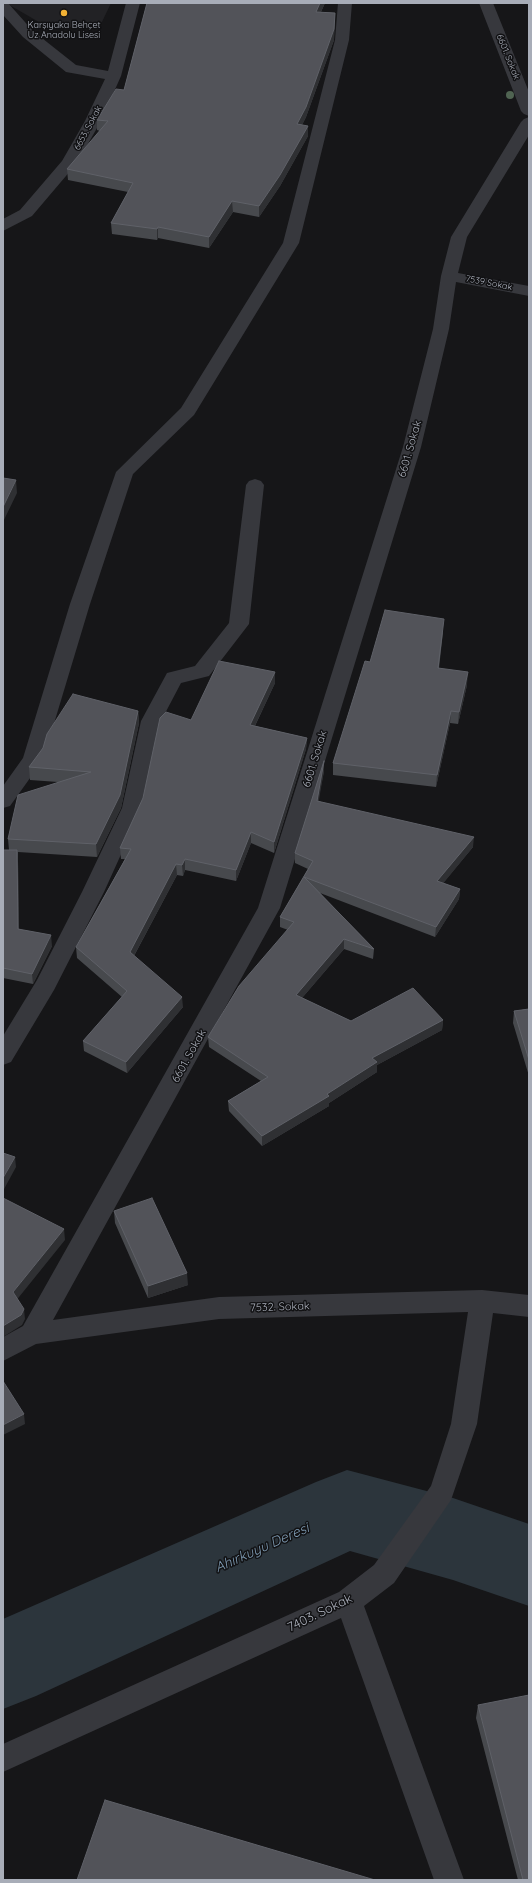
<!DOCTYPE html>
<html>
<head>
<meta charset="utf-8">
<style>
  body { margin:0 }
  #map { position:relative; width:532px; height:1883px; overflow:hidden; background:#161618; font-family:Quicksand,sans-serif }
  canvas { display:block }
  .frame { position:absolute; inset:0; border:4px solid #a8adb8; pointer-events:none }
</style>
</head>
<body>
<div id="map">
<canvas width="532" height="1883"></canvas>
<div class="frame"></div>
</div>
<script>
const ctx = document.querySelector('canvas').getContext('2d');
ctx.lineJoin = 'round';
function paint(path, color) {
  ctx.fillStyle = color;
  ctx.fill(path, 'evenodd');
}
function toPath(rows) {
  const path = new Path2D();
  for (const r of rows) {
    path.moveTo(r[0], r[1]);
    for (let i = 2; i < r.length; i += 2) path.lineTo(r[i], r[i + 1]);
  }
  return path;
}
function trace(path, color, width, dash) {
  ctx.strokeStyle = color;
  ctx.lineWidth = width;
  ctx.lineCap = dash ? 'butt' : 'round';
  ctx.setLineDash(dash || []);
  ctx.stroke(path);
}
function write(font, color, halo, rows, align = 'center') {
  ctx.font = font + ' Quicksand,sans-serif';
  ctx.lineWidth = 3;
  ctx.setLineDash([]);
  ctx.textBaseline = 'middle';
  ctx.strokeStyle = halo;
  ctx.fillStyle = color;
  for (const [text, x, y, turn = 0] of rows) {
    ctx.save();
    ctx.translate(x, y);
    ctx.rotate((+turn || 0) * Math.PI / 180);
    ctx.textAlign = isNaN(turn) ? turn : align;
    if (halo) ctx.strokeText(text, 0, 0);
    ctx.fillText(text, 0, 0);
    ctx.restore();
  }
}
const built = toPath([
  [6,3,111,3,101,24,51,29]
]);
const river = toPath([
  [347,1470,453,1498,529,1524,529,1606,453,1580,350,1551,36,1696,3,1709,3,1619,316,1482,347,1470]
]);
const street = toPath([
  [3,3,8,3,33,31,76,65,108,71,126,3,140,3,121,76,101,121,77,163,32,216,3,231,3,219,20,210,62,161,85,121,105,79,66,72,23,37,3,15,3,3],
  [338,3,352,3,349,40,299,243,194,415,133,474,90,604,43,760,10,806,3,808,3,786,23,758,70,604,116,472,181,408,283,243,335,40,338,3],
  [479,3,493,3,529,92,529,116,524,114,521,111,479,3],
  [529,117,529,135,467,237,458,273,529,286,529,296,456,282,449,329,421,447,280,908,53,1320,219,1297,482,1290,529,1295,529,1317,493,1313,477,1424,451,1500,394,1583,364,1606,464,1880,434,1880,341,1618,3,1772,3,1744,339,1592,374,1565,431,1486,451,1424,468,1312,219,1319,36,1344,3,1361,3,1337,23,1326,258,908,403,447,433,329,441,276,451,237,521,122,524,119,529,117],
  [255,479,261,481,264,485,249,624,209,676,181,683,161,721,142,808,104,892,54,990,11,1062,3,1065,3,1036,37,980,82,892,122,808,141,721,167,673,195,666,229,623,246,485,249,481,255,479]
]);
const trees = [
  [510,95]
];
const wall = toPath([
  [147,3,325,3,321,12,335,13,334,40,306,117,302,125,308,136,280,186,259,217,233,212,209,248,158,238,157,240,112,234,111,223,128,192,68,180,67,169,100,131,97,130,97,120,124,90],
  [443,632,439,668,467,685,458,724,450,723,436,787,333,775,333,763,370,662],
  [275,672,275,683,255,726,307,738,306,749,274,853,251,843,236,881,185,870,183,876,177,875,134,956,183,1007,127,1073,84,1051,83,1041,122,997,77,958,76,947,125,859,121,859,120,848,191,720],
  [138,711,139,723,121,808,97,857,18,852,18,860,19,929,52,946,33,984,3,978,3,850,9,850,8,839,58,782,30,780,29,767],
  [324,761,324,771,318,801,473,847,443,883,460,889,459,899,435,937,320,893,374,949,373,959,344,949,302,998,351,1021,443,1020,442,1030,377,1065,377,1072,329,1103,329,1106,262,1146,229,1111,228,1101,261,1081,209,1047,208,1037,288,930,280,927,280,917,308,869,295,863,295,853],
  [529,1009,529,1076,513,1023,514,1011],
  [114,1211,188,1285,148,1298,115,1223],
  [478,1705,529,1880,518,1880,476,1718]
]);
const shadedWall = toPath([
  [320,3,325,3,316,22,316,12],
  [335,13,334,40,306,117,297,135,297,124],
  [308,126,308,136,280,186,259,217,259,206],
  [232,201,233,212,209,248,209,237],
  [158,227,158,238,157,240,157,229],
  [16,480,17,493,3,522,3,507],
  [275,672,275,683,250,736,250,725],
  [468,672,467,685,458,724,459,712],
  [138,711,139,723,121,808,97,857,96,844],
  [451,711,450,723,436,787,437,775],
  [307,738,306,749,274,853,274,842],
  [324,761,324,771,317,811,317,801],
  [251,832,251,843,236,881,236,870],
  [474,837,473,847,437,891,437,881],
  [17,850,18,860,19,940,18,929],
  [185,859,185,870,183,876,182,865],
  [176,864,177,875,130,963,130,952],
  [460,889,459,899,435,937,436,927],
  [51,935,52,946,33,984,32,974],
  [344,939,344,949,296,1005,296,995],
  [182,997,183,1007,127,1073,126,1062],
  [443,1020,442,1030,377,1065,377,1072,329,1103,329,1106,262,1146,262,1136,327,1094,372,1058],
  [15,1157,16,1167,3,1191,3,1178],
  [64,1229,65,1240,15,1302,13,1292],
  [187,1273,188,1285,148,1298,148,1286],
  [24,1309,25,1319,22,1325,3,1337,3,1326],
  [24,1414,25,1424,3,1435,3,1425]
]);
const building = toPath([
  [147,3,320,3,316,12,335,13,334,29,306,107,297,124,308,126,280,175,259,206,232,201,209,237,158,227,157,229,111,223,133,183,67,169,108,121,97,120,116,89,124,90,147,3],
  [3,478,16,480,3,507,3,478],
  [385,610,444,619,438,668,468,672,459,712,451,711,437,775,333,763,365,661,370,662,385,610],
  [219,661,275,672,250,725,307,738,274,842,251,832,236,870,185,859,182,865,176,864,130,952,182,997,126,1062,83,1041,127,991,76,947,131,849,120,848,143,798,160,718,166,712,191,720,219,661],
  [73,694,138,711,120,795,96,844,8,839,18,795,91,772,29,767,43,748,47,734,73,694],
  [324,761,317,801,474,837,437,881,460,889,436,927,304,877,374,949,344,939,296,995,351,1021,413,988,443,1020,372,1058,377,1062,327,1094,329,1096,262,1136,228,1101,268,1077,208,1037,239,986,294,922,280,917,313,861,295,853,324,761],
  [3,850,17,850,18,929,51,935,32,974,3,968,3,850],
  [529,1009,529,1060,514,1011,529,1009],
  [3,1153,15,1157,3,1178,3,1153],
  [3,1198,64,1229,13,1292,24,1309,21,1315,3,1326,3,1198],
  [152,1198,187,1273,148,1286,114,1211,152,1198],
  [3,1381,24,1414,3,1425,3,1381],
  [529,1695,529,1880,523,1880,478,1705,529,1695],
  [105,1800,375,1880,77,1880,105,1800]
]);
const markers = [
  [64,13,4,"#f2b134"]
];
const farPoinames = [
  ["Karşıyaka Behçet",64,25],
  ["Uz Anadolu Lisesi",64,35]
];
const farStreetnames = [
  ["6601. Sokak",508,57,68],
  ["6653. Sokak",88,128,-62],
  ["7539 Sokak",489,283,11]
];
const streetNames = [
  ["6601. Sokak",410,449,-74],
  ["6601. Sokak",315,759,-73],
  ["6601. Sokak",189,1056,-61],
  ["7532. Sokak",280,1307,-2]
];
const nearStreetnames = [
  ["7403. Sokak",320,1613,-26]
];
const nearWaternames = [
  ["Ahırkuyu Deresi",262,1548,-24]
];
paint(built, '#222225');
paint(river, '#2c353c');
paint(street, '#37383d');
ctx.fillStyle = '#506452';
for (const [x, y] of trees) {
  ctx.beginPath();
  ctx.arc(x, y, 4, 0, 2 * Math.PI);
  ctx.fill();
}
paint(wall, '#47494d');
paint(shadedWall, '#2f3033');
paint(building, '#525359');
trace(building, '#5f6168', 1);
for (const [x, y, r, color] of markers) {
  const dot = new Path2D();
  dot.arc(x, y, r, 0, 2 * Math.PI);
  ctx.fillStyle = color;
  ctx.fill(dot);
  trace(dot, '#111113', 1.5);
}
write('9px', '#a8adb8', '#111113', farPoinames);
write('9px', '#a8adb8', '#111113', farStreetnames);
write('11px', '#a8adb8', '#111113', streetNames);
write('13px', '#a8adb8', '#111113', nearStreetnames);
write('italic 14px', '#7f9bb3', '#111113', nearWaternames);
</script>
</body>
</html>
